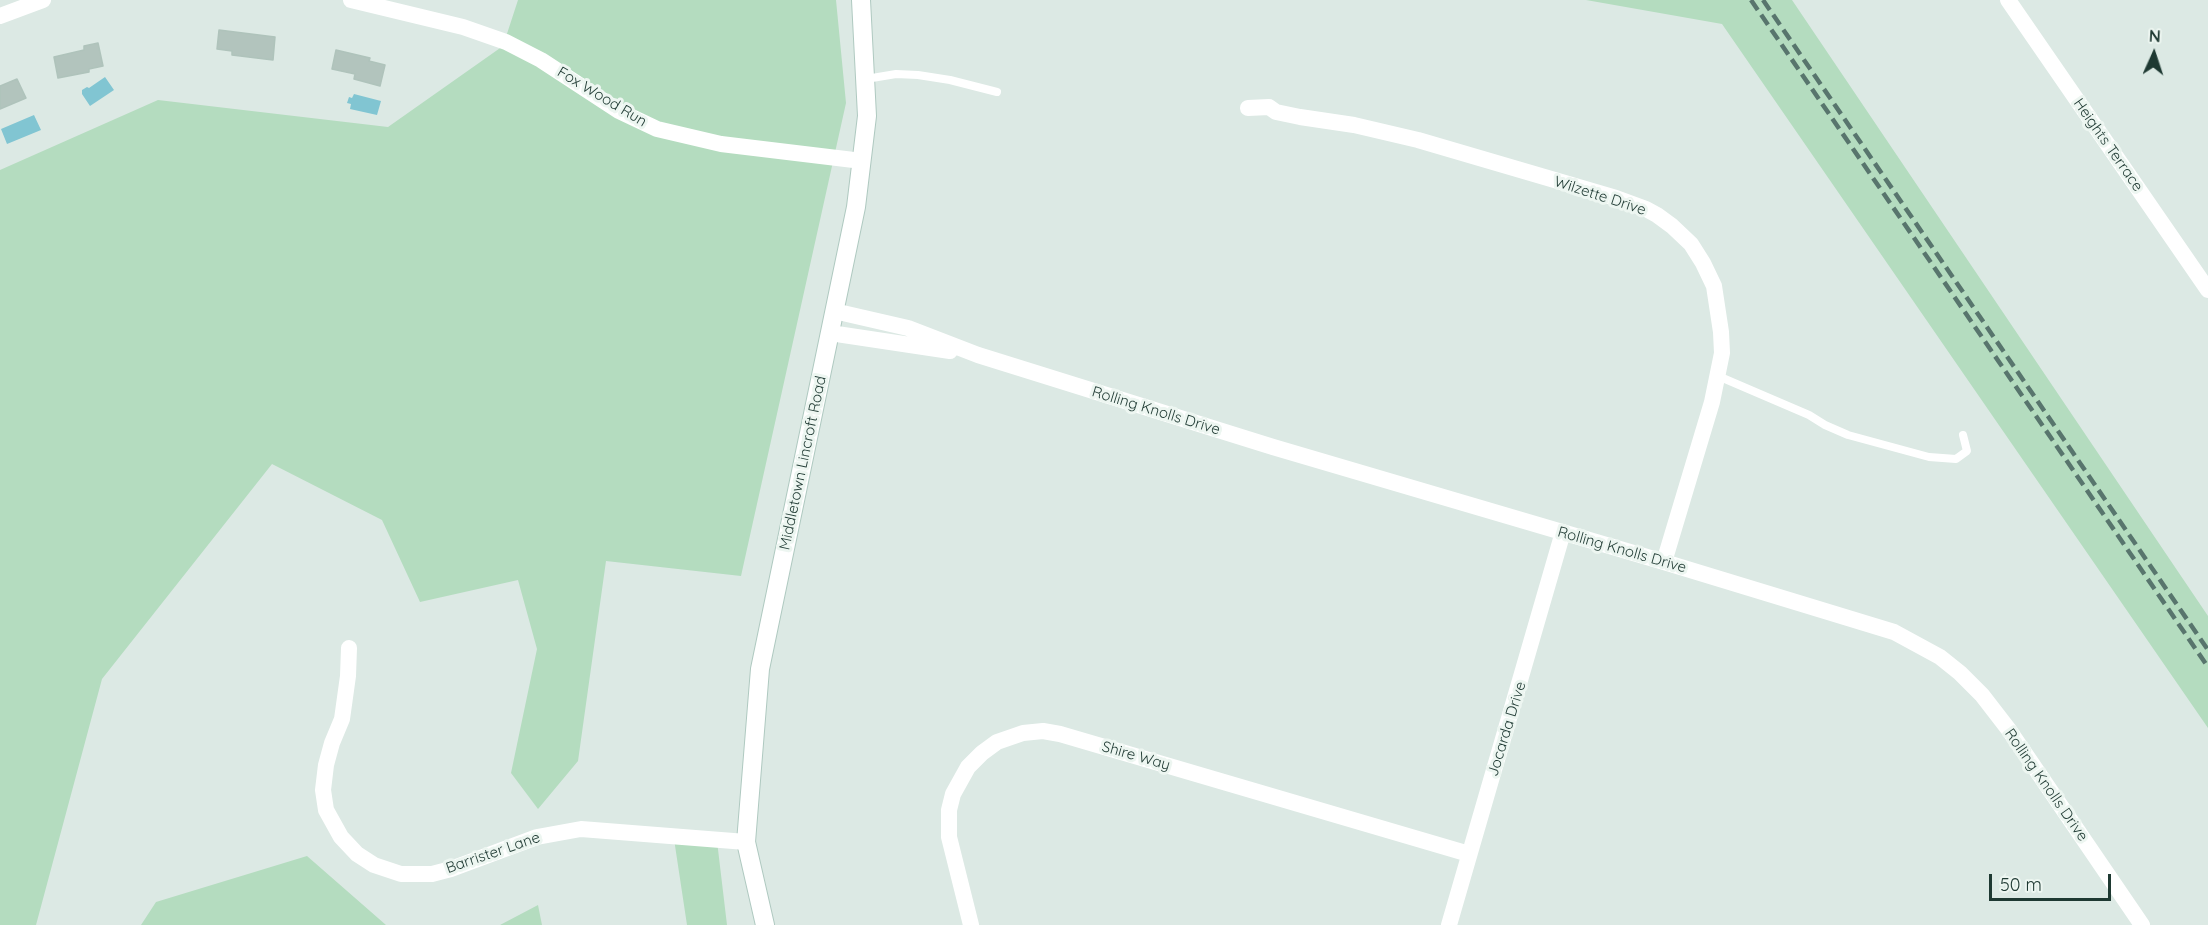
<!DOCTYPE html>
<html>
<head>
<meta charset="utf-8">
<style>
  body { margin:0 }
  #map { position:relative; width:2208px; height:925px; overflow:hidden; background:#dce9e4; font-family:Quicksand,sans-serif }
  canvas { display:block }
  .north { position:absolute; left:2124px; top:24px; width:60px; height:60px; -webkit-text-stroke:4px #edf6f1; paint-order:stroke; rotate:3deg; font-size:16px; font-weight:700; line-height:24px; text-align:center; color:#1e3932 }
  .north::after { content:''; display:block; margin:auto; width:21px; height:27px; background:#1e3932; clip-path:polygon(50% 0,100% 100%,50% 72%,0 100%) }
  .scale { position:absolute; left:1989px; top:874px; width:122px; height:27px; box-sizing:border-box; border:3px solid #1e3932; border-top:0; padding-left:8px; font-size:18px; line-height:21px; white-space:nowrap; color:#1e3932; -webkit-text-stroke:4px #edf6f1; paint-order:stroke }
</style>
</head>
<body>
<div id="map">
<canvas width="2208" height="925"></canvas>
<div class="north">N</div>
<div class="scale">50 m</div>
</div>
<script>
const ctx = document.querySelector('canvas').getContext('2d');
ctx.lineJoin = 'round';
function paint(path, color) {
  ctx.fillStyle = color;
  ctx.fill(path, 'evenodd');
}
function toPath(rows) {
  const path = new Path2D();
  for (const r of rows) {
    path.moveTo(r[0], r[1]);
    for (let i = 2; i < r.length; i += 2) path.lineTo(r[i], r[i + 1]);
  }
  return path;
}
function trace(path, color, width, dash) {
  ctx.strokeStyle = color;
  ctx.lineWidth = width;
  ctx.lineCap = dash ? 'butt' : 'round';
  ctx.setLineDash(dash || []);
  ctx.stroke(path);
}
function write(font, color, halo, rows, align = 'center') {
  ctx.font = font + ' Quicksand,sans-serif';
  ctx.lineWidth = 6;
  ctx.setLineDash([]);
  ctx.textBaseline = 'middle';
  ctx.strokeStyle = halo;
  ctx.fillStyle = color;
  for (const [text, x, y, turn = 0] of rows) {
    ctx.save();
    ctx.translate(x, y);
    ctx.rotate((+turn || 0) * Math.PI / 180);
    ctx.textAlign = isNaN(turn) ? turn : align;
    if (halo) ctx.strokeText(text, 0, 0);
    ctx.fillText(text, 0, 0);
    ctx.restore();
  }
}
const green = toPath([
  [518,0,836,0,846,103,741,576,606,561,578,761,538,809,511,773,537,649,518,580,420,602,382,520,272,464,102,679,36,925,0,925,0,170,158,100,388,127,503,46],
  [1586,0,1792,0,2208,616,2208,728,1722,24],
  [674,839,717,841,727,925,687,925],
  [307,856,386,925,141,925,156,902],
  [538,905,542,925,500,925]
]);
const water = toPath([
  [105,77,114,90,90,106,82,94,82,90,87,87,89,88],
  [354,94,381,101,377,115,350,109,351,104,347,103,349,97,352,98],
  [34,115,41,130,7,144,1,129]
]);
const building = toPath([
  [219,30,275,37,273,60,232,55,232,51,217,49,219,30],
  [98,43,103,66,89,69,89,72,58,78,54,57,84,50,84,46,98,43],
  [336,50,370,58,369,61,385,65,380,86,354,79,355,74,332,69,336,50],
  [17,79,26,98,0,109,0,86,17,79]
]);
const lane = toPath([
  [866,79,896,74,918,75,950,80,997,92],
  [1718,376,1809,415,1825,425,1848,435,1929,457,1956,459,1967,451,1963,435]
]);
const street = toPath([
  [351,0,463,27,506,42,541,60,619,111,657,129,721,144,862,161],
  [2008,0,2208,290],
  [0,16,43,0],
  [1248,108,1269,107,1276,112,1300,117,1354,125,1418,140,1616,198,1646,209,1657,215,1672,226,1691,244,1703,263,1714,286,1721,332,1722,353,1712,402,1664,562],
  [834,311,908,328,978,355,1273,447,1664,562,1894,632,1940,657,1960,673,1982,695,2009,730,2142,925],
  [830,333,950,351],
  [349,648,348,676,342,719,332,743,326,765,323,790,326,810,341,837,357,854,374,865,401,874,432,874,451,869,537,837,581,829,746,842],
  [971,925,949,837,949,810,953,794,968,767,982,753,997,742,1023,733,1043,731,1060,734,1469,854],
  [1449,925,1563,532]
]);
const secondary = toPath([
  [765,925,746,842,760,669,856,207,867,116,861,0]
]);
const rail = toPath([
  [1751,0,2208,667],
  [1763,0,2208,650]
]);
const streetNames = [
  ["Fox Wood Run",602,97,31],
  ["Heights Terrace",2108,145,55],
  ["Wilzette Drive",1600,196,18],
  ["Rolling Knolls Drive",1156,411,17],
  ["Middletown Lincroft Road",803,463,-78],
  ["Rolling Knolls Drive",1622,550,16],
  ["Jocarda Drive",1507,729,-73],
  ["Shire Way",1136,756,16],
  ["Rolling Knolls Drive",2046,785,55],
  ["Barrister Lane",493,853,-19]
];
paint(green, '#b4dcbf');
paint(water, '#81c5d2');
paint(building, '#b2c4bd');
trace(building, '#afc3bb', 1.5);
trace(secondary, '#afc9c0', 20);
trace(lane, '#fff', 8);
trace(street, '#fff', 16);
trace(secondary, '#fff', 18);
trace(rail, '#58756d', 4.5, [12, 6]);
write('15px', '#1e3932', '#edf6f1', streetNames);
</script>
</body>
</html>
